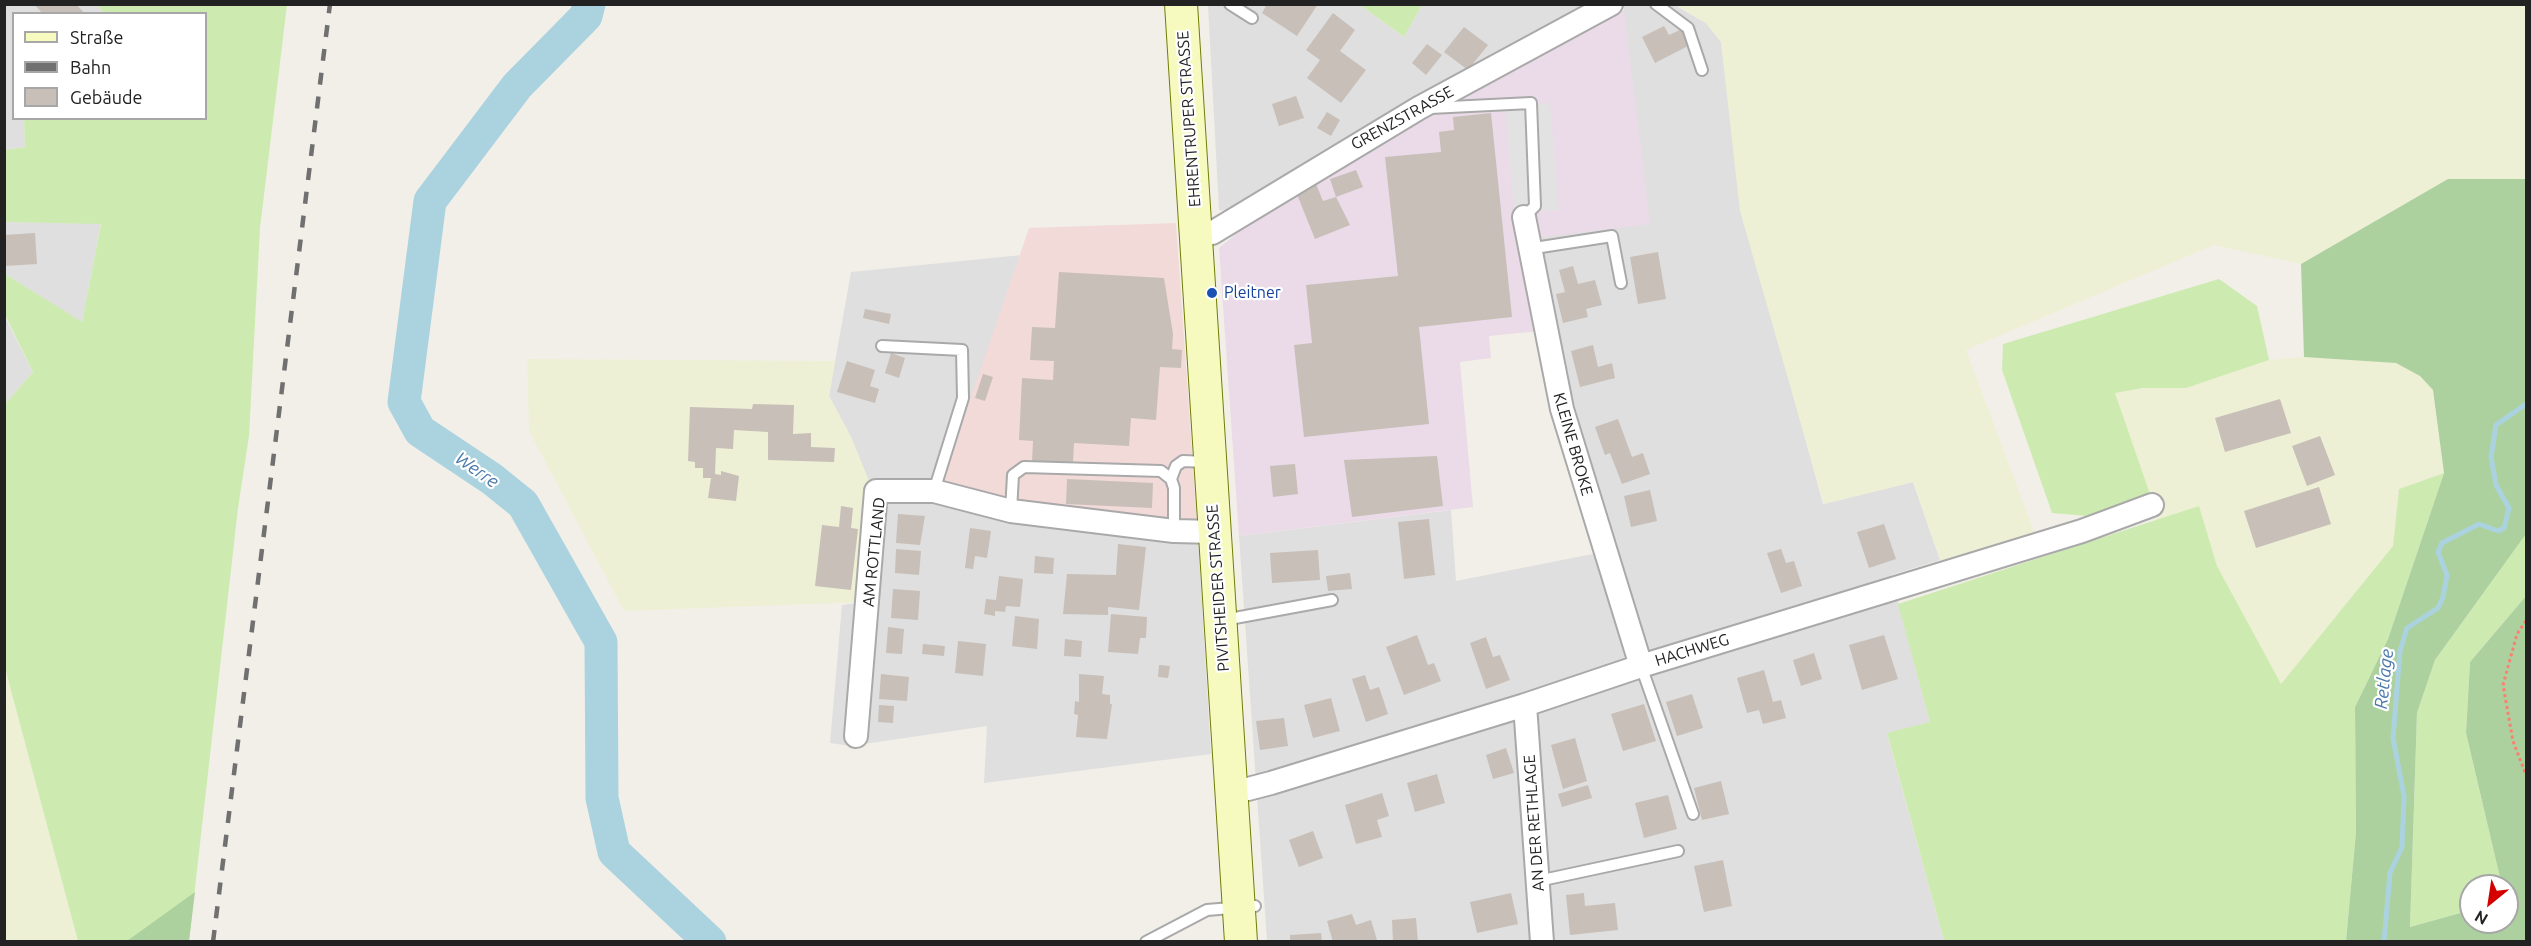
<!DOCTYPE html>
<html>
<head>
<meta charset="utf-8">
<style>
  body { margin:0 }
  #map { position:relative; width:2531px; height:946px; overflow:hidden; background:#f2efe9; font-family:Ubuntu,sans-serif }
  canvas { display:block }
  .frame { position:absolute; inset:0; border:6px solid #222; pointer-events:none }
  .legend { position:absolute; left:12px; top:12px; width:195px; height:108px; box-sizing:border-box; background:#fff; border:2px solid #a7a7a7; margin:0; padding:8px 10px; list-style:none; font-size:18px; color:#222 }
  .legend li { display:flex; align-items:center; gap:12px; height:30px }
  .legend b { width:30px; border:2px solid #a7a7a7 }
  .north { position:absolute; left:2459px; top:874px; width:60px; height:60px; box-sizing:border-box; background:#fff; border:2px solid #a7a7a7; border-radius:50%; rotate:210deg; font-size:16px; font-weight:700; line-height:24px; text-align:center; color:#222 }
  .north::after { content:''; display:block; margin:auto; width:21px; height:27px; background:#d40000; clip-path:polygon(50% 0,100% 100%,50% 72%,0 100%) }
</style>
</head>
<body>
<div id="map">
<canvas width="2531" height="946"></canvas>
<div class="frame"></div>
<ul class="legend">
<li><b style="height:8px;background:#f7fabf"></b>Straße</li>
<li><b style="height:8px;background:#707070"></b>Bahn</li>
<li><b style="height:16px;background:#c7bfb8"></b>Gebäude</li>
</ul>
<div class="north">N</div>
</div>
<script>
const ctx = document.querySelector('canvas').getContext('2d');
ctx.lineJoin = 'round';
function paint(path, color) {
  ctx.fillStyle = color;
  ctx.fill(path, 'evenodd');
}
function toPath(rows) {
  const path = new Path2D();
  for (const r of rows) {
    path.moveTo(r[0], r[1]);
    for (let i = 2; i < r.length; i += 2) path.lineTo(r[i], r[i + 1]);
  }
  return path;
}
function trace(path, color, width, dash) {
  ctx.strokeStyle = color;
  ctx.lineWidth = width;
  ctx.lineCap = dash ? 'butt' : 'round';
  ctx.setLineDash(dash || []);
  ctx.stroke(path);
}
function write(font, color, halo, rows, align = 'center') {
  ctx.font = font + ' Ubuntu,sans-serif';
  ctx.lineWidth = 4.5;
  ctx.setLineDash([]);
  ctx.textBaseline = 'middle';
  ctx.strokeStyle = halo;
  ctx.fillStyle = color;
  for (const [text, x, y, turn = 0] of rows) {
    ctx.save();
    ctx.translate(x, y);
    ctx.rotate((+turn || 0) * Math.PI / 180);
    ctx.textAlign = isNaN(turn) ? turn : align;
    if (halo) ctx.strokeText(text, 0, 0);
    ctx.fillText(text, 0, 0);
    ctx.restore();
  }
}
const residential = toPath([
  [5,5,97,5,104,13,14,14,14,118,24,119,25,147,5,150],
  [1208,5,1360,5,1404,37,1422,5,1601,5,1229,211,1219,210],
  [1621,5,1675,5,1706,23,1721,42,1731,122,1786,368,1823,504,1913,482,1940,560,1891,575,1930,722,1887,734,1944,941,1267,941,1239,536,1451,510,1456,581,1613,550,1530,239,1624,10],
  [4,222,101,223,82,323,5,274],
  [1022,255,936,499,1198,537,1211,754,984,783,987,726,850,746,830,743,842,605,866,602,870,484,851,437,829,396,851,272],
  [4,315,33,372,5,404,4,404]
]);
const commercial = toPath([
  [1176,223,1198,537,936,499,1029,228]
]);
const industrial = toPath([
  [1624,10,1650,224,1519,240,1540,331,1489,336,1491,358,1460,362,1473,507,1239,536,1219,248,1286,192,1455,98]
]);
const farmland = toPath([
  [1675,5,2526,5,2526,179,2448,179,2301,264,2214,245,1966,350,2035,534,1942,565,1913,482,1824,504,1740,211,1721,42,1706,23],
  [2304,357,2396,363,2420,376,2433,390,2444,473,2399,489,2393,546,2280,685,2217,566,2199,507,2158,520,2114,393,2143,388,2186,388,2269,360],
  [527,359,835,361,829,396,851,437,870,484,866,602,624,611,529,431],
  [5,668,78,941,5,941]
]);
const grass = toPath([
  [97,5,287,5,260,228,249,436,238,508,189,941,78,941,5,668,5,404,33,372,5,315,5,274,82,322,101,224,5,222,5,150,25,147,24,119,206,118,206,14,104,13],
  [1360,5,1422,5,1404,37],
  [2219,279,2257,306,2269,360,2186,388,2143,388,2115,393,2152,500,2087,516,2052,513,2002,370,2003,344],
  [2444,473,2388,639,2355,707,2356,832,2346,941,1944,941,1887,733,1930,722,1898,604,2199,506,2217,566,2281,684,2393,546,2399,489],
  [2526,534,2526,596,2470,662,2466,733,2502,886,2471,886,2471,910,2410,927,2417,713,2435,660]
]);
const forest = toPath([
  [2448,179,2526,179,2526,534,2435,660,2417,713,2410,927,2471,910,2471,922,2507,922,2507,886,2502,886,2466,733,2470,662,2526,596,2526,941,2346,941,2356,832,2355,707,2388,639,2444,473,2433,390,2420,376,2396,363,2304,357,2301,264],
  [195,892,189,941,127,941]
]);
const parking = toPath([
  [1550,103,1559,210,1514,213,1505,107]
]);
const stream = toPath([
  [2384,942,2390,873,2402,847,2404,796,2393,738,2400,651,2407,628,2438,608,2443,597,2447,575,2438,552,2442,543,2479,524,2498,531,2504,528,2509,508,2496,485,2491,457,2496,425,2526,404]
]);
const river = toPath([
  [589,4,586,16,517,86,430,201,404,402,420,431,492,479,523,504,601,642,602,798,614,852,710,942]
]);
const building = toPath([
  [34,4,76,4,85,14,43,14],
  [1267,4,1318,4,1297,36,1262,13],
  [1333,13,1355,30,1340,51,1366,70,1341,103,1307,78,1320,60,1306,50],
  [1664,26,1669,35,1682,29,1690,45,1655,63,1642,37],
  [1464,27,1488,45,1468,70,1444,52],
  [1427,44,1442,55,1426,75,1412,63],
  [1296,96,1304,118,1279,126,1272,104],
  [1327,112,1340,120,1331,136,1317,128],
  [1491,113,1512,317,1419,327,1429,424,1304,437,1294,345,1312,343,1306,285,1398,276,1385,157,1441,152,1439,132,1454,130,1453,117],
  [1356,170,1363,187,1336,197,1330,179],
  [1316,184,1323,201,1336,197,1350,225,1315,239,1296,192],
  [35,233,37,264,4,266,4,235],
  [1658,252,1666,299,1638,304,1630,257],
  [1573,266,1578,284,1595,280,1602,305,1586,309,1588,317,1563,323,1556,294,1565,292,1559,270],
  [1059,272,1164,278,1173,334,1172,349,1182,350,1181,368,1160,367,1156,420,1131,418,1129,446,1074,443,1073,463,1032,461,1033,441,1019,440,1022,378,1053,380,1054,361,1030,360,1032,327,1055,328],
  [865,309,891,314,889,324,863,318],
  [1593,345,1598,367,1612,363,1615,378,1580,387,1571,351],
  [891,353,905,358,899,378,885,373],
  [847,361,875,370,870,386,879,389,875,403,837,392],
  [983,374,993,377,985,401,975,398],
  [2280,399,2291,433,2225,452,2215,418],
  [753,404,794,405,793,434,811,433,811,447,835,448,834,462,768,460,768,432,734,430,733,449,716,448,715,474,721,475,721,471,739,476,736,501,708,498,711,478,703,478,703,468,695,468,695,462,688,461,690,407,752,409],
  [1618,419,1632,457,1643,453,1650,474,1622,484,1610,453,1605,455,1595,427],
  [2320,436,2335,475,2307,486,2292,446],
  [1437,456,1443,506,1352,517,1344,460],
  [1295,464,1298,494,1273,497,1270,466],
  [1067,479,1153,483,1152,508,1066,504],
  [2319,487,2331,524,2256,548,2244,511],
  [1650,490,1657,521,1631,527,1624,496],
  [841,506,853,508,851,528,858,529,851,590,815,586,822,525,839,527],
  [898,514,925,516,920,545,896,543],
  [1429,519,1435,575,1404,579,1398,522],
  [1884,524,1896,559,1869,568,1857,532],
  [970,528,991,531,987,558,975,556,973,569,965,568],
  [1118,544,1146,547,1139,610,1108,607,1108,615,1063,614,1067,574,1116,575],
  [896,549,921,551,919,575,895,573],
  [1781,549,1786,563,1794,561,1802,586,1781,593,1767,553],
  [1318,550,1320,580,1272,583,1270,553],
  [1035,556,1054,558,1053,574,1034,573],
  [1350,573,1352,589,1328,591,1326,576],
  [999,576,1023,579,1020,607,1006,606,1005,612,995,611,995,616,984,614,986,599,996,600],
  [893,589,920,591,918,620,891,618],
  [1111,614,1147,617,1146,638,1140,638,1138,654,1108,652],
  [1015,616,1039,619,1037,649,1012,646],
  [888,627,904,629,902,654,886,653],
  [1417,635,1428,665,1434,663,1441,681,1404,695,1386,647],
  [1884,635,1898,679,1862,690,1849,645],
  [1486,637,1493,657,1500,655,1510,680,1486,689,1470,643],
  [1065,639,1082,641,1081,657,1064,656],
  [958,641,986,644,983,676,955,673],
  [923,644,945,646,944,656,922,654],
  [1814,653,1822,679,1801,686,1793,660],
  [1159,665,1170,666,1168,678,1158,677],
  [1764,670,1773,702,1781,700,1786,718,1763,724,1759,710,1747,713,1737,678],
  [881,674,909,677,907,701,879,699],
  [1079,674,1104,676,1102,694,1110,695,1110,704,1112,704,1107,739,1076,737,1078,715,1074,714,1075,701,1079,702],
  [1365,675,1370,690,1379,687,1388,714,1366,722,1352,679],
  [1692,694,1703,728,1677,736,1666,702],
  [1331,698,1340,731,1313,738,1304,705],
  [1644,704,1656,741,1623,751,1611,714],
  [879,705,894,706,893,723,878,722],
  [1284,718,1288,746,1260,750,1256,721],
  [1575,738,1587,781,1563,789,1551,745],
  [1506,748,1514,773,1493,779,1486,755],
  [1437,774,1445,803,1415,812,1407,783],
  [1721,781,1729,814,1702,820,1694,788],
  [1588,785,1592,798,1562,807,1558,794],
  [1382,793,1389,816,1377,820,1382,837,1356,844,1345,805],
  [1668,795,1677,829,1644,838,1635,803],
  [1313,831,1323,858,1299,867,1289,840],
  [1723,860,1732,906,1704,912,1694,866],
  [1511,893,1518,924,1477,933,1470,902],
  [1584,893,1585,906,1615,903,1618,930,1570,935,1566,895],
  [1352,914,1356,925,1371,920,1377,940,1333,942,1327,921],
  [1416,918,1418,942,1393,942,1392,920],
  [1321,933,1322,942,1290,942,1290,935]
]);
const path = toPath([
  [2526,621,2517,634,2503,685,2513,741,2526,775]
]);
const service = toPath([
  [1230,4,1252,18],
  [1656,4,1688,28,1702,70],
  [1430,108,1531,103,1535,206,1524,217],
  [1528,249,1612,236,1621,283],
  [882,346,962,350,963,398,934,491],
  [1171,479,1176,466,1183,461,1207,462],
  [1011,511,1013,475,1024,467,1161,471,1171,479,1174,488,1174,531],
  [1224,620,1332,600],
  [1641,666,1693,814],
  [1538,881,1678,851],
  [1146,942,1207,910,1255,906]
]);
const minor = toPath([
  [1524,217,1562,409,1641,666],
  [1196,234,1212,233,1419,108,1611,4],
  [1525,705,1542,942],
  [856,736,876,491,934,491,1011,511,1174,531,1215,532],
  [1231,790,1248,789,1271,783,1525,705,1641,666,2082,531,2152,505]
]);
const secondary = toPath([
  [1181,4,1241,942]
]);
const rail = toPath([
  [213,942,330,4]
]);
const markers = [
  [1212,293,6,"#1a4fb4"]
];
const streetNames = [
  ["GRENZSTRASSE",1402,118,-29],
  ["EHRENTRUPER STRASSE",1189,119,-94],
  ["KLEINE BROKE",1573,444,74],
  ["AM ROTTLAND",874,552,-84],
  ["PIVITSHEIDER STRASSE",1218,588,-94],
  ["HACHWEG",1692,650,-17],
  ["AN DER RETHLAGE",1534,823,-94]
];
const transitNames = [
  ["Pleitner",1224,293]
];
const waterNames = [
  ["Werre",477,470,35],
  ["Retlage",2384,679,-84]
];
paint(residential, '#e0dfdf');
paint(commercial, '#f2dad9');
paint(industrial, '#ebdbe8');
paint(farmland, '#eef0d5');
paint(grass, '#cdebb0');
paint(forest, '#add19e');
paint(parking, '#e2e2e2');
trace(stream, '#aad3df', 5);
trace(river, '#aad3df', 33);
paint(building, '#c7bfb8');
trace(service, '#a9a9a9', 14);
trace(minor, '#a9a9a9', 26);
trace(secondary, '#707d05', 34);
trace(path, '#fa8072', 3, [3, 3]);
trace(service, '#fff', 10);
trace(minor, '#fff', 22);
trace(secondary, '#f7fabf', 32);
trace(rail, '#707070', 4.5, [12, 12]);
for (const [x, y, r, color] of markers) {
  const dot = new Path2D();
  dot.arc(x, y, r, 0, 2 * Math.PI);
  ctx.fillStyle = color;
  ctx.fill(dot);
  trace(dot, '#fff', 2);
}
write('16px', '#222', '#fff', streetNames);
write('16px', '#164399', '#fff', transitNames, 'left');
write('italic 18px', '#4a7aab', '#fff', waterNames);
</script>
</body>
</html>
